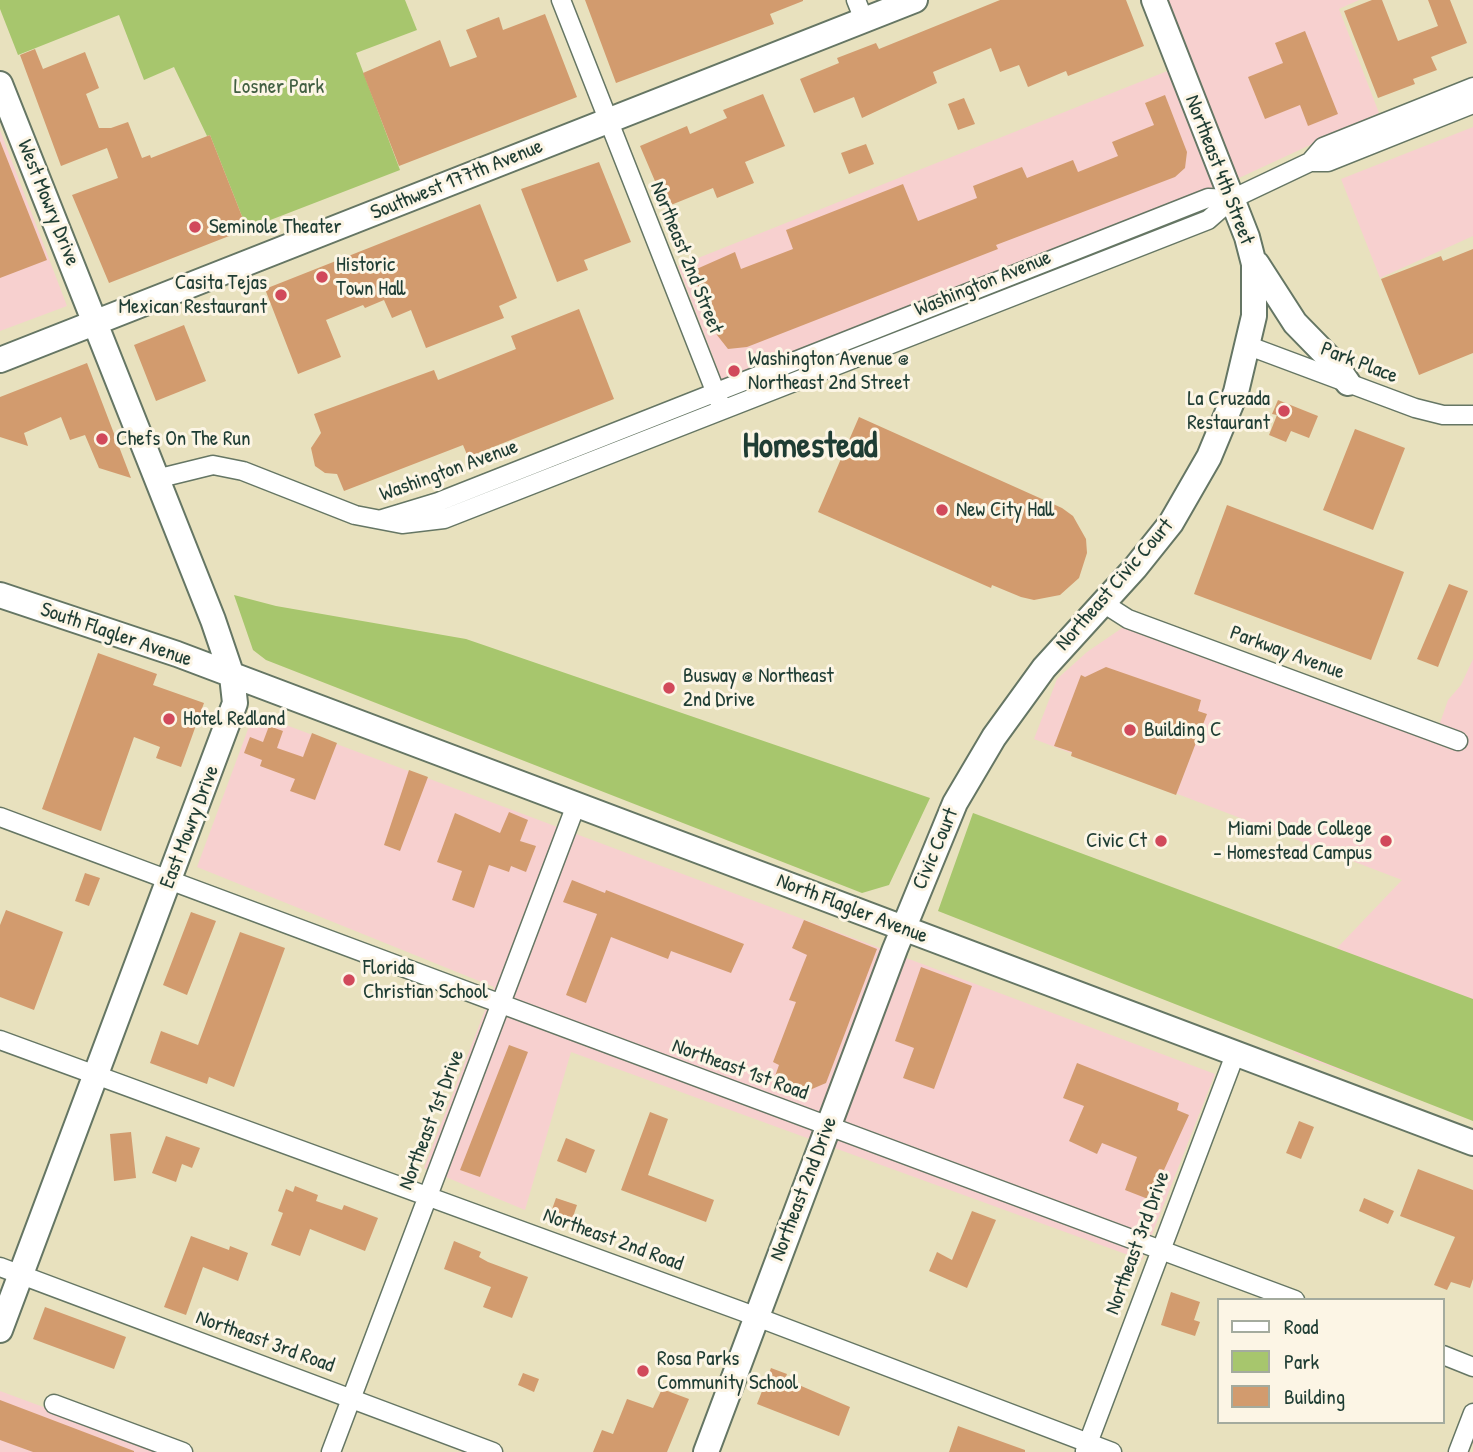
<!DOCTYPE html>
<html>
<head>
<meta charset="utf-8">
<style>
  body { margin:0 }
  #map { position:relative; width:1473px; height:1452px; overflow:hidden; background:#e8e1be; font-family:"Patrick Hand",sans-serif }
  canvas { display:block }
  .legend { position:absolute; left:1217px; top:1298px; width:228px; height:126px; box-sizing:border-box; background:#fcf5e5; border:2px solid #a4ab9e; margin:0; padding:9px 12px; list-style:none; font-size:21px; color:#1f3d34 }
  .legend li { display:flex; align-items:center; gap:14px; height:35px }
  .legend b { width:35px; border:2px solid #a4ab9e }
</style>
</head>
<body>
<div id="map">
<canvas width="1473" height="1452"></canvas>
<ul class="legend">
<li><b style="height:9px;background:#fff"></b>Road</li>
<li><b style="height:19px;background:#a7c66d"></b>Park</li>
<li><b style="height:19px;background:#d29b6e"></b>Building</li>
</ul>
</div>
<script>
const ctx = document.querySelector('canvas').getContext('2d');
ctx.lineJoin = 'round';
function paint(path, color) {
  ctx.fillStyle = color;
  ctx.fill(path, 'evenodd');
}
function toPath(rows) {
  const path = new Path2D();
  for (const r of rows) {
    path.moveTo(r[0], r[1]);
    for (let i = 2; i < r.length; i += 2) path.lineTo(r[i], r[i + 1]);
  }
  return path;
}
function trace(path, color, width, dash) {
  ctx.strokeStyle = color;
  ctx.lineWidth = width;
  ctx.lineCap = dash ? 'butt' : 'round';
  ctx.setLineDash(dash || []);
  ctx.stroke(path);
}
function write(font, color, halo, rows, align = 'center') {
  ctx.font = font + ' "Patrick Hand",sans-serif';
  ctx.lineWidth = 6;
  ctx.setLineDash([]);
  ctx.textBaseline = 'middle';
  ctx.strokeStyle = halo;
  ctx.fillStyle = color;
  for (const [text, x, y, turn = 0] of rows) {
    ctx.save();
    ctx.translate(x, y);
    ctx.rotate((+turn || 0) * Math.PI / 180);
    ctx.textAlign = isNaN(turn) ? turn : align;
    if (halo) ctx.strokeText(text, 0, 0);
    ctx.fillText(text, 0, 0);
    ctx.restore();
  }
}
const built = toPath([
  [1165,0,1359,0,1339,9,1379,113,1239,178,723,383,678,266,1190,62],
  [1473,127,1473,236,1380,278,1341,179],
  [0,130,67,306,0,331],
  [1125,626,1434,740,1448,700,1461,685,1473,659,1473,1119,1294,1053,1337,948,1402,880,1034,739,1057,679,1087,652],
  [254,713,1215,1074,1142,1260,571,1052,525,1210,424,1168,494,987,197,867],
  [0,1391,165,1452,0,1452]
]);
const green = toPath([
  [0,0,405,0,417,30,356,53,400,170,247,229,210,135,207,136,174,67,144,80,119,15,18,55,0,9],
  [234,595,276,606,466,639,930,798,889,885,862,893,266,660,253,650],
  [973,813,1473,999,1473,1121,938,911]
]);
const building = toPath([
  [585,0,803,0,803,1,770,14,774,24,616,83],
  [1000,0,1126,0,1144,46,1068,76,1066,71,1028,87,1019,65,1000,72,991,48,933,72,937,83,862,118,854,97,814,113,800,79,839,63,837,58,876,43,879,49],
  [1372,0,1382,0,1398,41,1438,26,1428,0,1450,0,1467,43,1431,57,1437,70,1413,79,1415,84,1378,98,1344,11],
  [545,14,577,97,399,166,363,73,440,40,450,67,477,57,466,30,499,17,503,30],
  [1305,31,1338,114,1308,126,1300,105,1265,119,1248,77,1283,63,1275,43],
  [35,49,43,69,85,52,99,88,86,94,99,128,111,128,128,122,142,158,150,155,151,158,210,135,247,229,109,283,72,195,118,178,107,148,61,166,20,55],
  [763,94,785,146,745,162,754,183,717,198,713,188,666,207,640,146,687,126,690,134,727,118,723,110],
  [1165,95,1187,152,1185,168,1175,177,996,245,998,249,747,347,728,349,717,335,692,271,735,252,741,269,793,249,786,230,903,184,918,221,977,198,973,186,1022,167,1027,178,1073,160,1078,172,1118,156,1112,142,1154,125,1145,103],
  [964,98,975,124,958,130,948,104],
  [0,141,47,260,0,278],
  [866,144,874,164,849,174,841,153],
  [599,162,631,242,584,260,588,270,557,282,521,189],
  [480,204,517,298,499,306,504,318,426,348,411,310,392,318,384,300,365,308,363,305,326,320,341,357,298,374,265,289],
  [1473,249,1473,353,1419,375,1381,279,1441,256,1443,261],
  [579,309,614,399,468,457,463,445,344,491,337,474,325,473,315,466,311,448,321,433,314,414,434,370,438,380,516,349,511,336],
  [184,325,206,381,156,401,134,345],
  [87,363,131,478,99,468,85,435,70,440,61,417,24,433,28,446,0,437,0,397],
  [1278,400,1318,416,1309,438,1291,431,1286,442,1269,435,1277,415,1272,414],
  [859,417,1062,508,1073,516,1086,539,1087,553,1079,578,1060,595,1034,600,1021,597,992,585,991,588,818,512],
  [1355,429,1405,448,1373,530,1323,510],
  [1227,505,1404,572,1371,660,1194,594],
  [1449,584,1468,591,1438,667,1417,659],
  [98,653,157,674,153,685,204,703,181,767,156,758,160,747,134,737,101,831,42,809],
  [1106,667,1201,700,1198,711,1207,714,1176,795,1071,756,1072,752,1054,746,1081,675,1085,677],
  [269,726,283,731,277,748,303,757,312,733,337,743,315,800,290,791,295,779,260,766,262,760,244,753,250,737,263,742],
  [409,770,428,777,400,851,384,845],
  [509,812,528,820,520,841,536,846,526,872,511,866,509,872,489,865,474,908,452,900,462,871,437,862,455,813,500,833],
  [85,873,100,878,89,906,75,901],
  [572,880,605,893,606,890,744,944,731,973,671,951,668,959,611,937,586,1003,566,995,597,914,563,902],
  [6,910,63,932,34,1010,0,997,0,925],
  [191,912,216,921,187,995,163,985],
  [804,920,877,949,826,1083,805,1092,774,1079,779,1065,773,1062,796,1002,789,1000,807,955,792,948],
  [240,932,285,948,234,1087,209,1077,207,1084,150,1063,161,1031,198,1045],
  [921,967,972,986,934,1089,903,1078,914,1048,895,1041],
  [509,1045,528,1052,480,1177,460,1170],
  [1077,1063,1179,1103,1177,1110,1189,1115,1164,1170,1159,1169,1148,1199,1125,1190,1137,1157,1102,1143,1097,1154,1069,1141,1084,1106,1063,1098],
  [650,1112,668,1119,648,1175,714,1200,706,1222,621,1190],
  [1299,1121,1314,1127,1301,1159,1286,1153],
  [131,1132,136,1178,114,1181,110,1134],
  [166,1136,200,1148,192,1168,182,1164,176,1182,152,1173],
  [566,1138,595,1150,586,1173,557,1161],
  [1418,1169,1473,1190,1473,1279,1470,1288,1451,1282,1447,1290,1434,1285,1455,1237,1400,1216],
  [295,1186,318,1195,316,1201,342,1210,344,1205,378,1218,365,1251,310,1229,300,1256,271,1245,283,1213,278,1211,286,1189,293,1192],
  [556,1198,577,1205,571,1223,550,1215],
  [1364,1198,1394,1211,1388,1224,1359,1211],
  [972,1211,996,1220,967,1288,929,1271,937,1252,952,1260],
  [191,1236,229,1250,230,1246,248,1253,238,1281,203,1267,186,1315,164,1307],
  [454,1241,481,1252,479,1257,488,1262,528,1277,512,1318,483,1307,491,1287,444,1269],
  [1171,1292,1200,1302,1194,1320,1200,1322,1195,1336,1161,1325],
  [45,1307,126,1337,114,1369,33,1339],
  [771,1368,787,1374,785,1379,850,1407,839,1436,757,1404],
  [523,1373,539,1379,534,1392,518,1385],
  [662,1389,689,1399,667,1452,593,1452,602,1430,613,1434,627,1399,653,1408],
  [0,1400,134,1451,134,1452,33,1452,0,1440],
  [958,1426,1025,1450,1025,1452,949,1452]
]);
const street = toPath([
  [561,0,719,401],
  [856,0,864,20],
  [1310,162,1328,162,1473,104],
  [1249,346,1415,408,1443,415,1473,415],
  [156,479,213,465,243,471,355,515,402,524,444,519,1208,220,1232,199,1310,162,1323,147,1473,87],
  [382,519,438,502,1208,198,1232,199],
  [1103,603,1128,619,1458,741],
  [0,817,1295,1300],
  [0,1040,741,1311,1112,1452],
  [0,1267,493,1452],
  [1443,1355,1473,1367],
  [54,1404,183,1452],
  [1085,1451,1236,1052],
  [331,1452,576,805],
  [1458,1452,1473,1413]
]);
const secondary = toPath([
  [0,84,213,620,232,676,235,703,0,1330],
  [1257,264,1295,323,1335,364,1348,383],
  [0,360,915,0],
  [0,595,177,654,1473,1143],
  [706,1452,895,949,955,803,994,737,1044,668,1135,568,1171,523,1209,457,1236,392,1254,316,1254,264,1247,237,1154,0]
]);
const markers = [
  [195,227,7,"#d1495b"],
  [322,277,7,"#d1495b"],
  [281,295,7,"#d1495b"],
  [734,371,7,"#d1495b"],
  [1284,411,7,"#d1495b"],
  [102,439,7,"#d1495b"],
  [942,510,7,"#d1495b"],
  [669,688,7,"#d1495b"],
  [169,719,7,"#d1495b"],
  [1130,730,7,"#d1495b"],
  [1161,841,7,"#d1495b"],
  [1386,841,7,"#d1495b"],
  [349,980,7,"#d1495b"],
  [643,1371,7,"#d1495b"]
];
const parkNames = [
  ["Losner Park",279,87]
];
const streetNames = [
  ["Northeast 4th Street",1219,170,69],
  ["Southwest 177th Avenue",457,180,-22],
  ["West Mowry Drive",48,203,68],
  ["Northeast 2nd Street",686,258,68],
  ["Washington Avenue",983,284,-22],
  ["Park Place",1359,363,21],
  ["Washington Avenue",449,471,-20],
  ["Northeast Civic Court",1115,585,-49],
  ["South Flagler Avenue",116,635,19],
  ["Parkway Avenue",1287,653,20],
  ["East Mowry Drive",190,827,-69],
  ["Civic Court",936,849,-67],
  ["North Flagler Avenue",852,909,21],
  ["Northeast 1st Road",740,1070,20],
  ["Northeast 1st Drive",432,1120,-69],
  ["Northeast 2nd Drive",804,1189,-69],
  ["Northeast 2nd Road",613,1240,20],
  ["Northeast 3rd Drive",1138,1243,-70],
  ["Northeast 3rd Road",265,1342,20]
];
const poiNames = [
  ["Seminole Theater",209,227],
  ["Historic",336,265],
  ["Town Hall",336,289],
  ["Casita Tejas",267,283,"right"],
  ["Mexican Restaurant",267,307,"right"],
  ["Washington Avenue @",748,359],
  ["Northeast 2nd Street",748,383],
  ["La Cruzada",1270,399,"right"],
  ["Restaurant",1270,423,"right"],
  ["Chefs On The Run",116,439],
  ["New City Hall",956,510],
  ["Busway @ Northeast",683,676],
  ["2nd Drive",683,700],
  ["Hotel Redland",183,719],
  ["Building C",1144,730],
  ["Miami Dade College",1372,829,"right"],
  ["- Homestead Campus",1372,853,"right"],
  ["Civic Ct",1147,841,"right"],
  ["Florida",363,968],
  ["Christian School",363,992],
  ["Rosa Parks",657,1359],
  ["Community School",657,1383]
];
const townNames = [
  ["Homestead",810,448]
];
paint(built, '#f7d0cf');
paint(green, '#a7c66d');
paint(building, '#d29b6e');
trace(street, '#657664', 21);
trace(secondary, '#657664', 28);
trace(street, '#fff', 18);
trace(secondary, '#fff', 24);
for (const [x, y, r, color] of markers) {
  const dot = new Path2D();
  dot.arc(x, y, r, 0, 2 * Math.PI);
  ctx.fillStyle = color;
  ctx.fill(dot);
  trace(dot, '#fcf5e5', 2.5);
}
write('21px', '#415f42', '#fcf5e5', parkNames);
write('21px', '#1f3d34', '#fcf5e5', streetNames);
write('21px', '#1f3d34', '#fcf5e5', poiNames, 'left');
write('bold 35px', '#1f3d34', '#fcf5e5', townNames);
</script>
</body>
</html>
